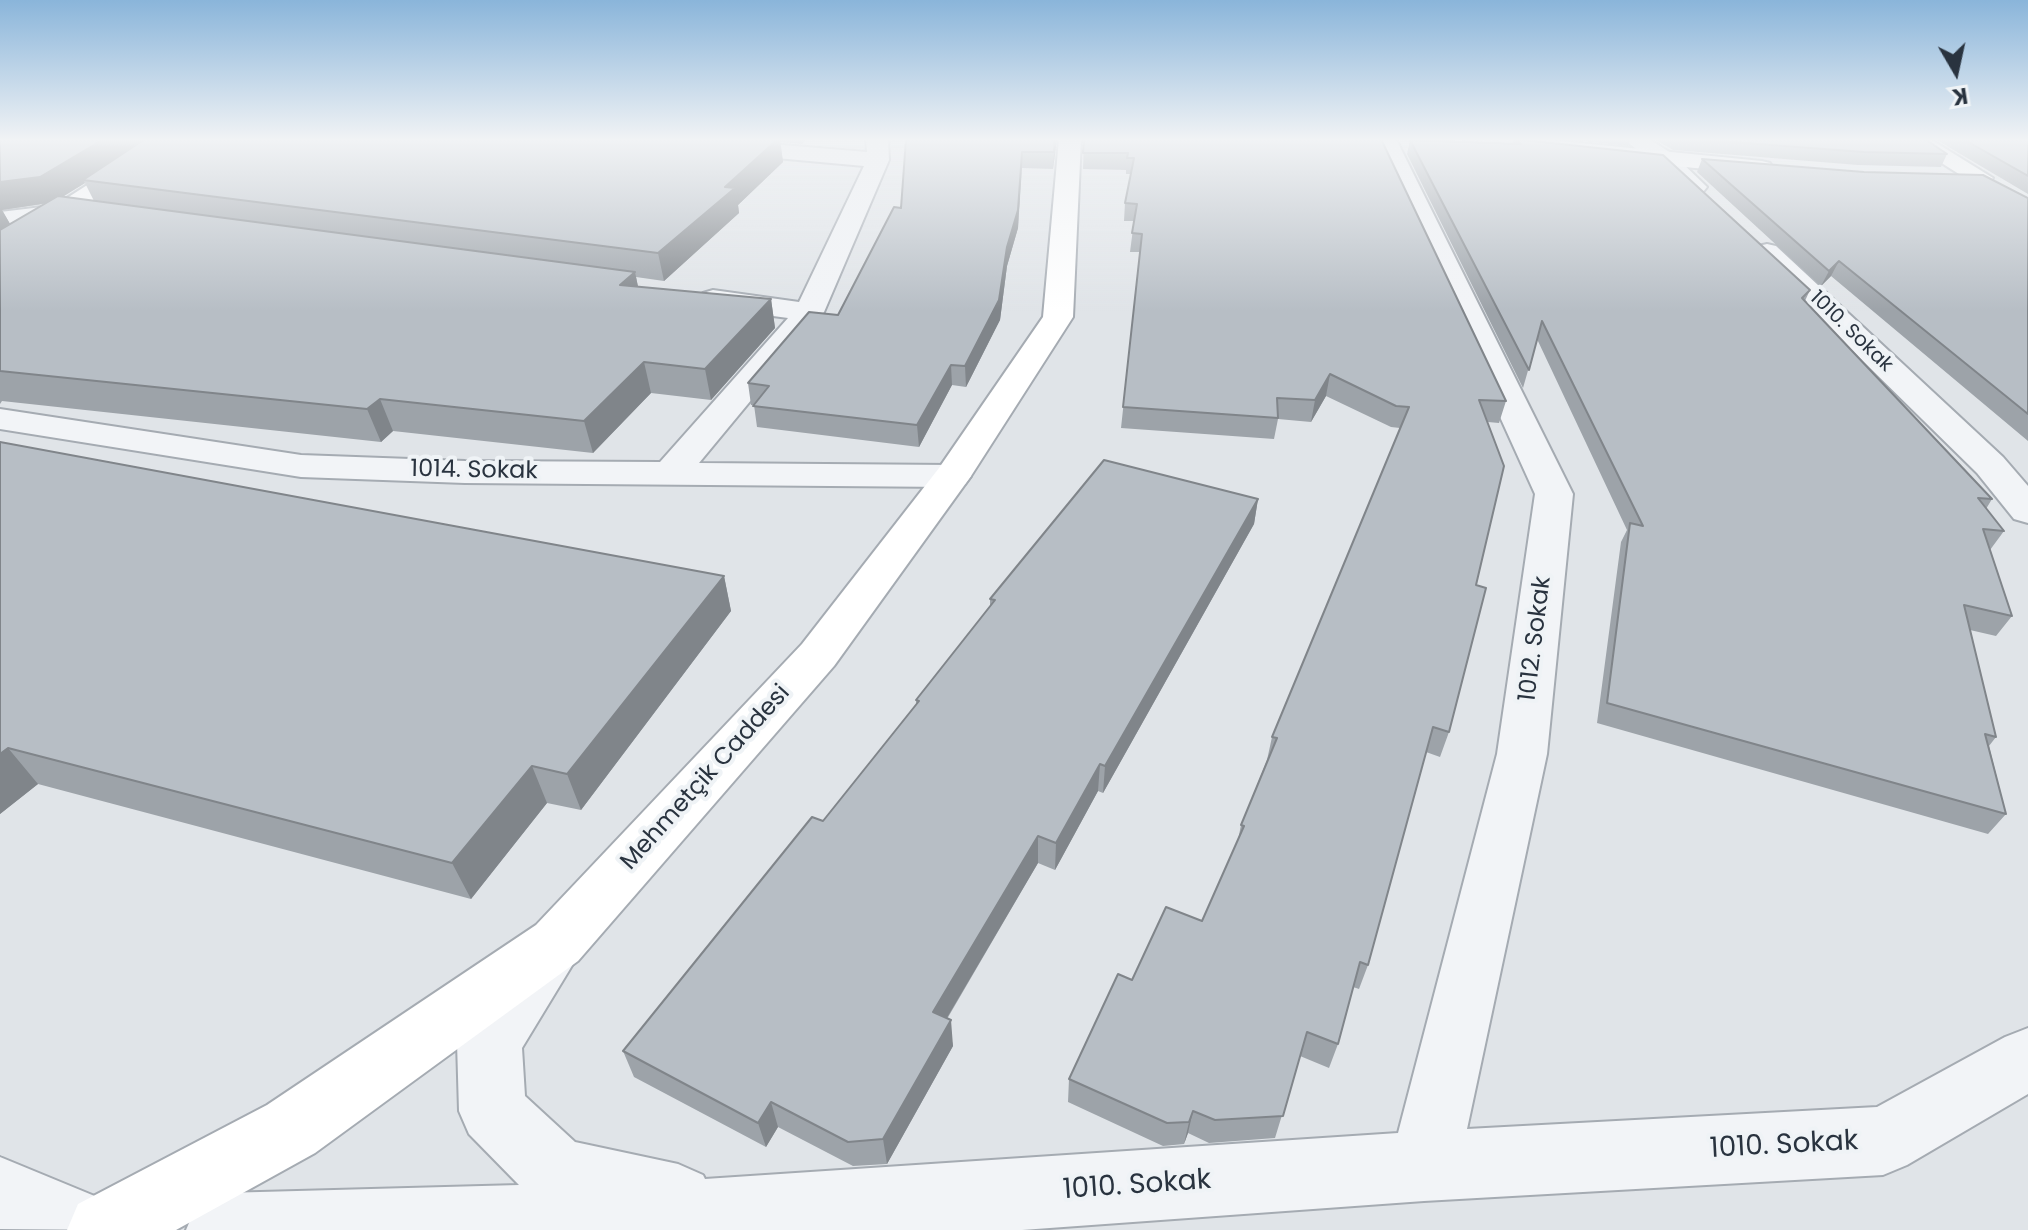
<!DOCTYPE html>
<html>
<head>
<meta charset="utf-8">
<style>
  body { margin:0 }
  #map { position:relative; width:2028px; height:1230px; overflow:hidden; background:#e0e4e8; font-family:Poppins,sans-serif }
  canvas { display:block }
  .north { position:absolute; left:1916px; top:32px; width:80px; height:80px; -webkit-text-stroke:6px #eff3f6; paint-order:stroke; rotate:171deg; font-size:22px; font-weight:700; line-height:32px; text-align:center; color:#29333f }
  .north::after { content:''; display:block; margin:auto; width:28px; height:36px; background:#29333f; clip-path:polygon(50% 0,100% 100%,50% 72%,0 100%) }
</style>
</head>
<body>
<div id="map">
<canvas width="2028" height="1230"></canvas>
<div class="north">K</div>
</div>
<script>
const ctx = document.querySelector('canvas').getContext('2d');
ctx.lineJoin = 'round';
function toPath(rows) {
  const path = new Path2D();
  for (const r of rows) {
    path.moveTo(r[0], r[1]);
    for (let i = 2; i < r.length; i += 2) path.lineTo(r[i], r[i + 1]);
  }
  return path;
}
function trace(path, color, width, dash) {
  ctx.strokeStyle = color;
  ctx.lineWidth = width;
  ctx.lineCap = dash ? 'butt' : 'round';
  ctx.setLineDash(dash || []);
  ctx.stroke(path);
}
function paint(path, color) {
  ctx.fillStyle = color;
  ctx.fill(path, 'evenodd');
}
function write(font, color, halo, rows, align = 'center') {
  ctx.font = font + ' Poppins,sans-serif';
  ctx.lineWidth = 8;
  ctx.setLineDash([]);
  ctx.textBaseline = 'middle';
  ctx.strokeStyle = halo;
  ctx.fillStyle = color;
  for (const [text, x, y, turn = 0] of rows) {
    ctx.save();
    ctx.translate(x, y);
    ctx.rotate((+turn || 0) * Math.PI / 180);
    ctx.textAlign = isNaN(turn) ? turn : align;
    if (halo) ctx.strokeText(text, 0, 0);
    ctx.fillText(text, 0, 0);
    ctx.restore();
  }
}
const street = toPath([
  [623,139,710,139,867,152,866,139,888,139,889,160,824,312,699,463,952,465,965,468,971,476,965,484,952,487,465,483,301,477,0,429,0,409,301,455,465,461,660,462,788,318,713,308,703,305,698,299,703,293,713,290,799,302,864,166,634,145,623,139],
  [1374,139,1396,139,1573,494,1547,754,1467,1129,1877,1107,2005,1037,2028,1028,2028,1094,1907,1165,1883,1175,1424,1201,1022,1230,186,1230,197,1204,223,1193,519,1185,469,1134,459,1111,457,1042,466,1021,525,940,546,932,567,940,576,959,522,1048,525,1096,575,1142,678,1164,703,1175,705,1179,1398,1133,1497,754,1535,494,1374,139],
  [1624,139,1649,139,1674,155,1707,187,1703,192,1695,194,1687,192,1624,139],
  [67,204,91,208,95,213,91,218,82,221,67,218,0,228,0,212,67,204],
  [1767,244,1776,246,2003,457,2028,486,2028,523,2014,519,1977,473,1758,258,1754,252,1758,246,1767,244],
  [0,1157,114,1204,125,1230,0,1229,0,1157]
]);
const secondary = toPath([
  [159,139,185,139,76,216,9,258,0,260,0,241,159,139],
  [1059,139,1081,139,1073,317,971,476,834,666,578,961,315,1153,176,1230,67,1230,78,1204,267,1105,536,925,802,644,939,468,1043,317,1059,139],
  [1464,139,1540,139,1762,161,1770,163,1773,168,1770,173,1762,175,1475,145,1464,139],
  [1904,139,1930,139,1993,178,1989,183,1981,185,1973,183,1904,139]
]);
const wall = toPath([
  [0,139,806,139,802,144,780,142,783,162,738,205,739,213,664,281,636,277,638,287,771,299,775,328,711,400,651,393,593,453,393,431,381,442,2,401,0,404],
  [85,183,94,201,64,196],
  [44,204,10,224,2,210],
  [906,139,1057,139,1053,169,1022,168,1018,228,1007,266,1000,320,966,387,952,385,919,447,757,427,754,405,751,405,748,383,838,315,901,208],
  [1084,139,1381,139,1506,401,1499,423,1488,422,1476,585,1449,732,1440,757,1426,752,1368,965,1359,989,1353,987,1338,1044,1329,1068,1300,1056,1275,1138,1209,1143,1188,1133,1184,1144,1163,1146,1068,1102,1069,1079,1132,980,1202,921,1238,840,1241,825,1267,760,1272,737,1400,428,1391,427,1326,396,1311,422,1278,419,1274,439,1121,428,1140,252,1130,252,1134,221,1124,221,1125,203,1131,174,1126,174,1126,170,1083,169],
  [1514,139,1810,290,1805,301,1992,499,1986,509,2004,531,1990,550,2012,616,1996,636,1970,630,1996,737,1989,746,2006,814,1988,834,1597,723,1621,542,1627,530,1537,339,1523,388,1407,154,1410,140,1512,144],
  [1563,139,1631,139,1628,146],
  [1654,139,1925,139,1947,154,1941,167,1858,165,1673,150],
  [1935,139,2028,139,2028,194],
  [1702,159,2028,198,2028,441,1831,276,1821,286,1697,172],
  [0,442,724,576,731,611,581,810,547,803,471,899,38,784,0,814],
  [1258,499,1254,524,1103,793,1098,791,1055,870,1038,863,947,1019,953,1046,887,1164,853,1166,778,1127,766,1147,634,1077,623,1051,823,821,916,705,916,700,990,606,990,599]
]);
const shadedWall = toPath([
  [104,139,153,139,83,180,85,183,54,202,2,210,13,229,0,239,0,182],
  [778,139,780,139,783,162,738,205,739,213,664,281,658,253,725,187],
  [1055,139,1057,139,1053,169,1054,152],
  [1022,152,1018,228,1007,266,1000,320,966,387,965,366,1007,247],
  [1839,261,1831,276,1821,286,1829,271],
  [635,272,641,301,620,285],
  [771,299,775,328,711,400,705,369],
  [644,362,651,393,593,453,584,421],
  [951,365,952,385,919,447,917,425],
  [1330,374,1326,396,1311,422,1315,400],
  [380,399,393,431,381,442,367,409],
  [1258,499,1254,524,1103,793,1105,766],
  [724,576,731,611,581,810,567,774],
  [8,748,38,784,0,814,0,754],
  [1100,764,1098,791,1055,870,1056,843],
  [532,766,547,803,471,899,452,863],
  [1038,836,1038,863,935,1038,933,1012],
  [951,1020,953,1046,887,1164,883,1139],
  [771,1102,778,1127,766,1147,758,1123],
  [1193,1111,1188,1133,1184,1144,1189,1122]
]);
const building = toPath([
  [0,139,104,139,40,177,0,182,0,139],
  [145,139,778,139,725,187,735,188,658,253,83,180,145,139],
  [906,139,1055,139,1054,152,1022,152,1018,210,1007,247,999,300,965,366,951,365,917,425,753,406,769,386,748,383,809,312,838,315,894,207,901,208,906,139],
  [1084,139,1381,139,1506,401,1479,400,1504,466,1476,585,1486,588,1449,732,1433,727,1368,965,1360,962,1338,1044,1307,1032,1283,1116,1215,1120,1193,1111,1189,1122,1167,1123,1069,1079,1118,974,1132,980,1166,907,1202,921,1244,826,1241,825,1277,738,1272,737,1409,407,1396,406,1330,374,1315,400,1277,398,1278,418,1123,407,1142,234,1132,233,1137,204,1125,203,1134,158,1127,158,1128,153,1083,153,1084,139],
  [1514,139,1663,155,1810,290,1802,298,1992,499,1978,498,2004,531,1983,529,2012,616,1964,605,1996,737,1985,734,2006,814,1607,703,1630,523,1643,526,1542,321,1529,370,1410,140,1521,144,1514,139],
  [1691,139,1925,139,1947,154,1864,152,1691,139],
  [1963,139,2028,139,2028,176,1963,139],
  [1702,159,1864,172,1983,175,2028,198,2028,414,1839,261,1829,271,1702,159],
  [58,196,635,272,620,285,771,299,705,369,644,362,584,421,380,399,367,409,0,371,0,230,58,196],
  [0,442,724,576,567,774,532,766,452,863,8,748,0,754,0,442],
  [1104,460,1258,499,1105,766,1100,764,1056,843,1038,836,933,1012,951,1020,883,1139,848,1142,771,1102,758,1123,623,1051,812,817,823,821,919,701,916,700,995,600,990,599,1104,460]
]);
const farStreetnames = [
  ["1010. Sokak",1851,332,44]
];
const streetNames = [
  ["1014. Sokak",474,471,1],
  ["1012. Sokak",1536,639,-83],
  ["Mehmetçik Caddesi",706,778,-48]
];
const nearStreetnames = [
  ["1010. Sokak",1784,1146,-3],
  ["1010. Sokak",1137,1186,-4]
];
trace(street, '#a5abb2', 4);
trace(secondary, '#a5abb2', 4);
paint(street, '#f2f4f7');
paint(secondary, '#fff');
paint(wall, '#9da3a9');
paint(shadedWall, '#80858a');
paint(building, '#b7bec5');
trace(building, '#80858a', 2);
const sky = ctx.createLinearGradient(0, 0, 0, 311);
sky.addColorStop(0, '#8ab5da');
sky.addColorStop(0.45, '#f1f3f5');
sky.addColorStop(1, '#f1f3f500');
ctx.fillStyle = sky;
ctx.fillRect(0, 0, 2028, 311);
write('20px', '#29333f', '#eff3f6', farStreetnames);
write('24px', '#29333f', '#eff3f6', streetNames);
write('28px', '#29333f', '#eff3f6', nearStreetnames);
</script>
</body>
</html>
